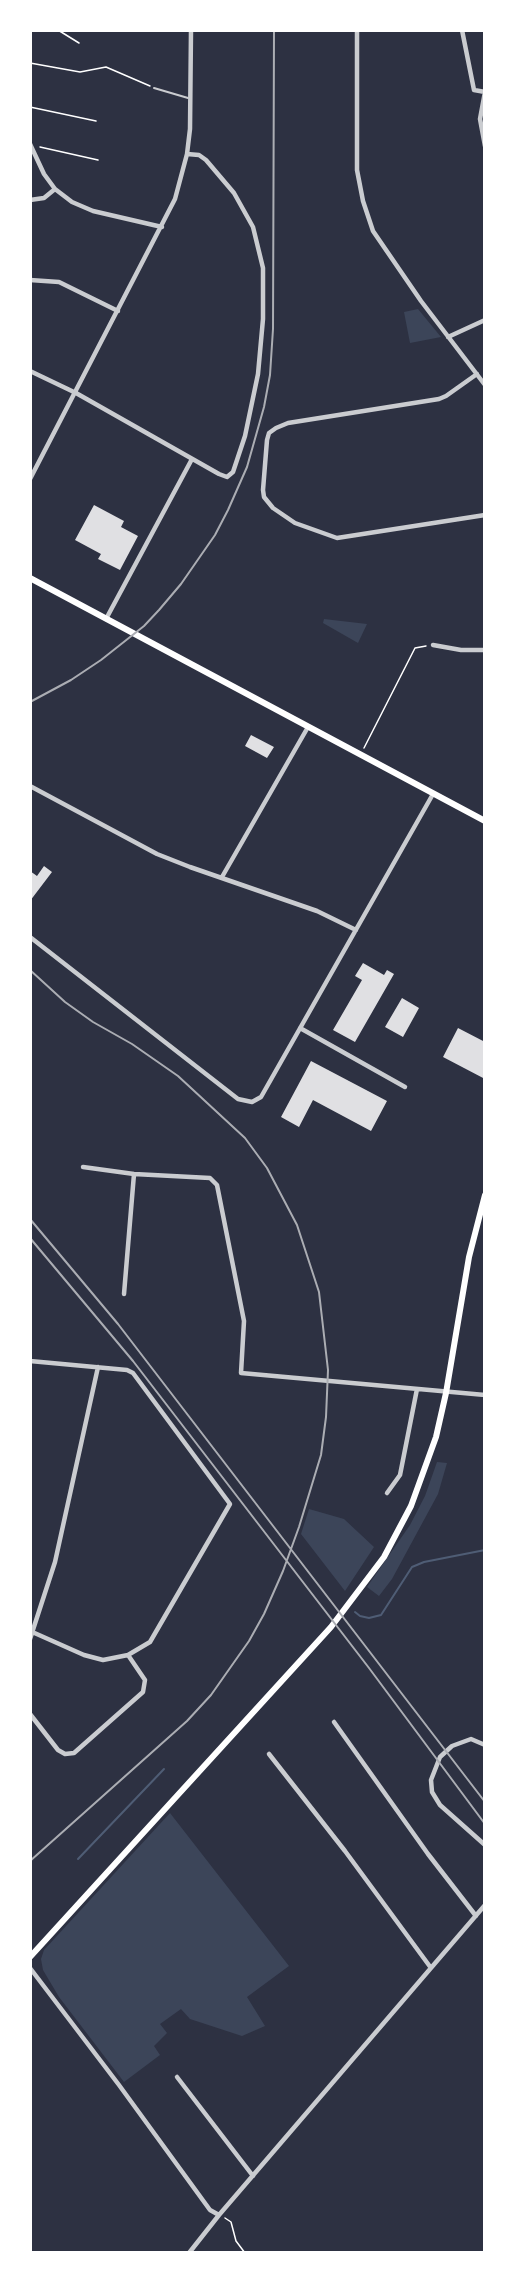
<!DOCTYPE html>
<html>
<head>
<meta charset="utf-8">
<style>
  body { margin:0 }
  #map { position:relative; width:515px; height:2283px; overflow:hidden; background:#2d3142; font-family:"Fira Sans Condensed",sans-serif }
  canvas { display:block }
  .frame { position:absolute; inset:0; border:32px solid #fff; pointer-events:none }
</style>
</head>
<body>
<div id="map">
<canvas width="515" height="2283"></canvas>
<div class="frame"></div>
</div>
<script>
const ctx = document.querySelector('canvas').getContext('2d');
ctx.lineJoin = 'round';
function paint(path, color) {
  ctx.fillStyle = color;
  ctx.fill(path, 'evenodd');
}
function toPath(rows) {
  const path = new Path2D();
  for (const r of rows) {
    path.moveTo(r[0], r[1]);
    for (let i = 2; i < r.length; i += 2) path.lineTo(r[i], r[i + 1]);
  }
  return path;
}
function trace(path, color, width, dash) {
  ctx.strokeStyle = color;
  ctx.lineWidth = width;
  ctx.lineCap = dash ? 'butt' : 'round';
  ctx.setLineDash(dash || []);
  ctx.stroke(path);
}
const green = toPath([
  [418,309,441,337,410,343,404,312],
  [324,619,367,624,358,643,323,623],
  [437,1462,447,1463,438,1494,392,1579,379,1596,367,1587,410,1525,425,1496],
  [309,1509,344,1519,374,1547,345,1591,301,1534],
  [170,1813,289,1966,247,1997,265,2026,242,2036,190,2019,181,2009,160,2024,167,2033,154,2046,160,2055,124,2082,59,1997,43,1970,41,1959,44,1950]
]);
const stream = toPath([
  [355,1612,360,1616,369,1618,381,1615,412,1567,424,1562,485,1550],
  [78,1859,164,1769],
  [484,1995,485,1995]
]);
const building = toPath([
  [94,505,124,521,121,527,138,536,120,570,98,559,101,554,75,540],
  [251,735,274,747,267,758,245,746],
  [44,866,52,872,30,901,30,871,37,876],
  [363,963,384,975,387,970,394,974,355,1042,333,1030,362,980,355,976],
  [402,998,419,1008,403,1037,385,1027],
  [458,1028,485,1042,485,1079,443,1057],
  [311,1061,387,1101,371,1131,313,1100,299,1127,281,1117]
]);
const path = toPath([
  [58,30,79,43],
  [30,63,80,72,106,67,150,86],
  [30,107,96,121],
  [40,147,98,160],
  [364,748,415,648,426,646],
  [225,2218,231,2222,236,2241,245,2253]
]);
const service = toPath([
  [154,88,188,98]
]);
const minor = toPath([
  [357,30,357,170,363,201,373,231,421,301,485,385],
  [462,30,474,90,485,92,480,119,485,146],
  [30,144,44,174,55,189,72,202,93,211,162,227],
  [30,200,44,198,55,189],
  [30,280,59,282,118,311],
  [448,337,485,320],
  [30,371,76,393,219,474,227,477,233,472,245,436,258,374,263,319,263,268,253,227,234,193,206,160,199,155,187,154],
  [477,374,446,396,439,399,288,423,276,428,269,433,267,440,263,490,264,497,273,508,295,523,337,538,485,515],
  [30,479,175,199,187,154,190,129,191,30],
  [106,619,192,459],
  [433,645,461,650,485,650],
  [30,786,157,854,190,867,317,911,356,930],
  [222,877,308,727],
  [30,937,238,1099,252,1102,261,1097,433,794],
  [300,1028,405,1087],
  [83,1167,134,1174,210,1178,217,1185,244,1321,241,1373,485,1395],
  [124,1294,134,1174],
  [30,1361,127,1370,133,1373,230,1504,150,1642,128,1655,103,1660,84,1655,30,1631],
  [387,1493,400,1475,417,1389],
  [30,1639,55,1562,98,1367],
  [30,1714,58,1750,65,1754,74,1753,143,1692,145,1680,128,1655],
  [334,1722,428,1854,476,1916],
  [485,1745,471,1739,452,1746,440,1757,431,1780,432,1792,440,1805,485,1845],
  [269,1754,345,1851,431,1968],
  [30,1968,119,2085,210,2210,219,2215],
  [177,2077,253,2176],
  [189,2253,219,2215,485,1905]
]);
const secondary = toPath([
  [30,578,485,821],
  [30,1957,331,1627,384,1557,411,1506,436,1437,446,1393,469,1257,485,1195]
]);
const rail = toPath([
  [30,702,71,680,101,660,144,626,159,610,181,584,215,535,228,510,247,467,264,407,270,375,273,329,274,30],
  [30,970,65,1002,93,1022,132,1044,178,1076,245,1138,267,1168,297,1225,319,1292,328,1370,326,1417,321,1455,299,1527,283,1571,264,1614,249,1641,211,1695,187,1721,30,1861],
  [30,1219,118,1324,485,1802],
  [30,1238,133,1361,369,1668,485,1824]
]);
paint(green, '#3c4559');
trace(stream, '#4f5d75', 2);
paint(building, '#e0e0e3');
trace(path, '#fff', 1.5);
trace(service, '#caccd0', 2);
trace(minor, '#caccd0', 4.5);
trace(secondary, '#fff', 6);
trace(rail, '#abadb3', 2);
</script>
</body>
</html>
